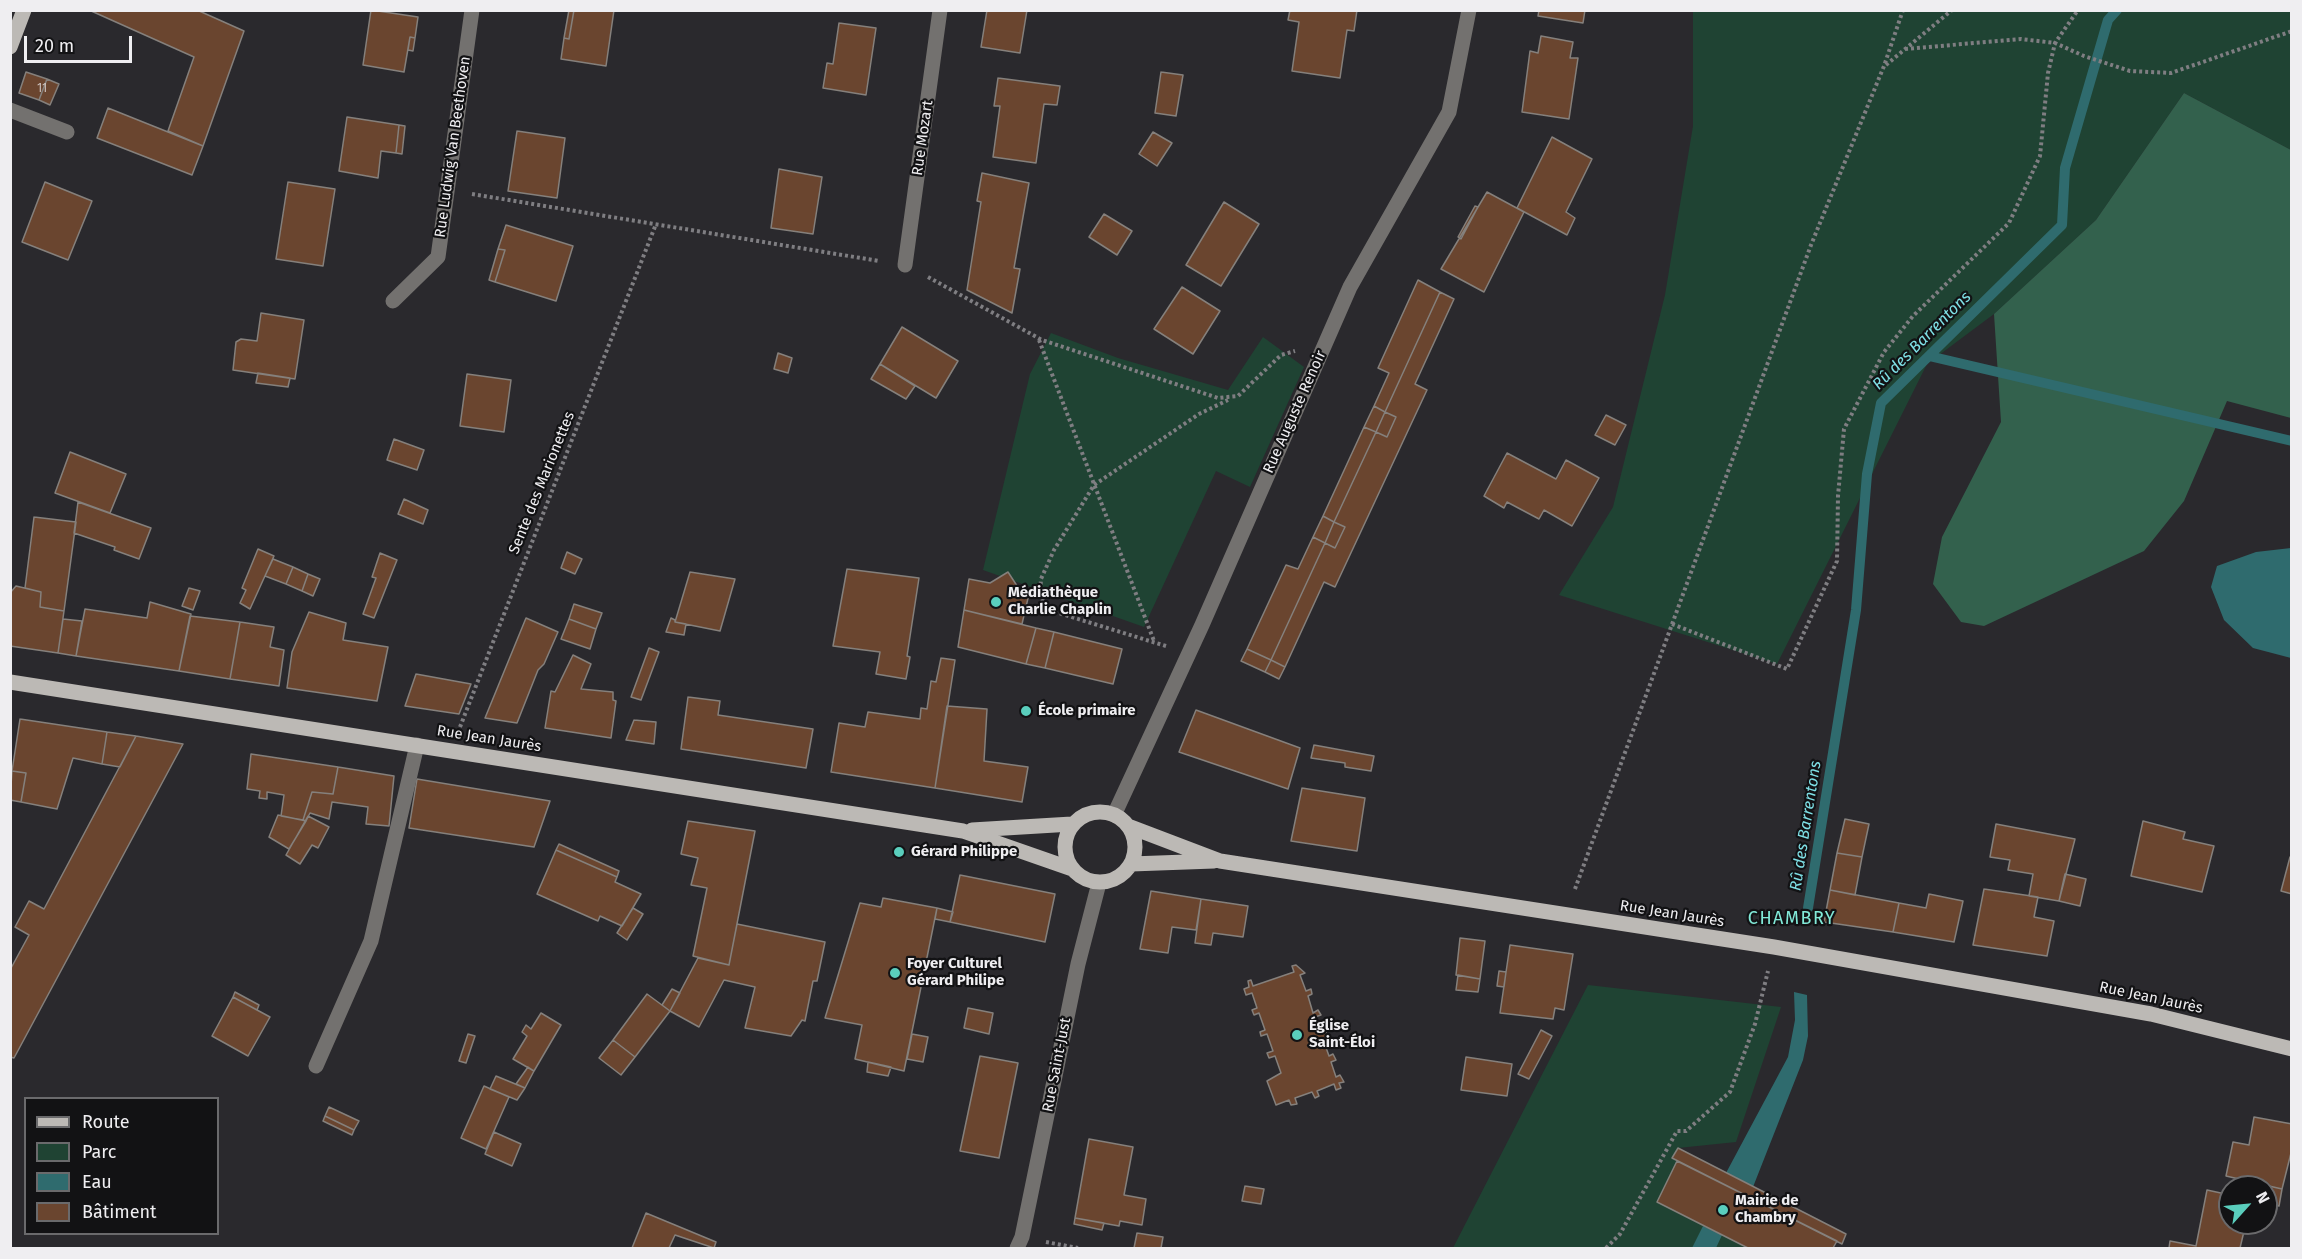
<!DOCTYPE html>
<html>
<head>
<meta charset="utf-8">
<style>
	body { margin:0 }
	#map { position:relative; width:2302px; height:1259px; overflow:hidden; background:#2a292d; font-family:"Fira Sans",sans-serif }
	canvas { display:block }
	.frame { position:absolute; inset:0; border:12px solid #efeef1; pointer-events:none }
	.legend { position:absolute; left:24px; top:1097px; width:195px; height:138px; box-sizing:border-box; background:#121214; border:2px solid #6a6a6c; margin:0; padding:8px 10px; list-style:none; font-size:18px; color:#efeef1 }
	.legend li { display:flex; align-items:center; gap:12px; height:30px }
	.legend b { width:30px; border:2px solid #6a6a6c }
	.north { position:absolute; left:2218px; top:1175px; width:60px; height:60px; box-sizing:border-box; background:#121214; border:2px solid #6a6a6c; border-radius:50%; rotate:63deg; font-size:16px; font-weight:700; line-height:24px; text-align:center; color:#efeef1 }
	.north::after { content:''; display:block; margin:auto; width:21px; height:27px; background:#5acebd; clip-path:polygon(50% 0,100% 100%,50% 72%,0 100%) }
	.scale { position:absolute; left:24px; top:36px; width:108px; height:27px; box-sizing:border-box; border:3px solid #efeef1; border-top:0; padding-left:8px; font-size:18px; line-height:21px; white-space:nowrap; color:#efeef1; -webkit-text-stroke:4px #121214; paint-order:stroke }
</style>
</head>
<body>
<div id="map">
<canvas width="2302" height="1259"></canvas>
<div class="frame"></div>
<ul class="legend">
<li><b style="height:8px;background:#bcb9b5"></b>Route</li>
<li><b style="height:16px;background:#1f4333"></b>Parc</li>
<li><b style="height:16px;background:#2f6b6e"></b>Eau</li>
<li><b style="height:16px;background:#6a452f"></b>Bâtiment</li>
</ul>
<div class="north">N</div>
<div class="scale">20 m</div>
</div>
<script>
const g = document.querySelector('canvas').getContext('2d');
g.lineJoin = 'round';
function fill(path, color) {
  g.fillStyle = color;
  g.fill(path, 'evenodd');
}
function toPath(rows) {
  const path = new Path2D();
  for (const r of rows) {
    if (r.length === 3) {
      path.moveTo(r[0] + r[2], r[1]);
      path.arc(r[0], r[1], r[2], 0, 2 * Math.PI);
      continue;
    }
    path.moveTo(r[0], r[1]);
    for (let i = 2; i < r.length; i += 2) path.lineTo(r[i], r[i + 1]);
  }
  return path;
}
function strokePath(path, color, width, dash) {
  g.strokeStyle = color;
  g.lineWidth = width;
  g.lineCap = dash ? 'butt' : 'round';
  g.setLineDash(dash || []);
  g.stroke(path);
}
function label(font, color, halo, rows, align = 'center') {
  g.font = font + ' "Fira Sans",sans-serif';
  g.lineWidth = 4.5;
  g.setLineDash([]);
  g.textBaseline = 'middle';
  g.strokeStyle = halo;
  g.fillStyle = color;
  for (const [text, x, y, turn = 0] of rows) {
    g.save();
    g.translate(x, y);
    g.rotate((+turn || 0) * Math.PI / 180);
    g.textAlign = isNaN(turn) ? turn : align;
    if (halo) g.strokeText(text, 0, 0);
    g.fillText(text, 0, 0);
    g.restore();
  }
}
const green = toPath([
	[1693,11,2291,11,2291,150,2184,93,2096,220,1994,314,1927,364,1777,664,1559,595,1613,507,1665,295,1693,126],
	[1051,333,1118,358,1228,390,1263,337,1304,367,1250,487,1216,471,1144,627,983,570,1030,374],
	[1588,985,1781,1007,1736,1142,1678,1148,1672,1158,1677,1161,1657,1202,1748,1248,1453,1248]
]);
const forest = toPath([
	[2184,93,2291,150,2291,418,2227,401,2184,501,2144,551,1984,626,1961,622,1933,584,1942,537,2001,422,1994,314,2096,220]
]);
const water = toPath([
	[2291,548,2292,548,2291,658,2253,648,2224,620,2211,587,2217,566,2256,552],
	[1794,992,1807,995,1808,1036,1803,1060,1753,1187,1726,1173,1788,1057,1795,1020],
	[1703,1226,1722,1235,1716,1248,1692,1248]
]);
const stream = toPath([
	[1929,356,2292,441],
	[1808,908,1856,610,1867,474,1881,403,2062,225,2065,168,2108,20,2117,10]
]);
const building = toPath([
	[89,10,197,10,244,31,203,146,168,131,194,57,89,10],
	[371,10,418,17,415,38,410,37,404,72,363,65,371,10],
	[569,10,574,10,569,39,564,38,569,10],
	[574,10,614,10,606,66,561,59,564,38,569,39,574,10],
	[987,10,1027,10,1020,53,981,47,987,10],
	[1290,10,1357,10,1354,31,1347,30,1340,78,1292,71,1299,22,1288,20,1290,10],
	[1539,10,1585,10,1583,23,1538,16,1539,10],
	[839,23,876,28,866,95,823,88,827,63,833,64,839,23],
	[1541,36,1573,42,1570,58,1578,58,1569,119,1522,112,1530,51,1538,53,1541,36],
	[410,37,415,38,413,51,408,50,410,37],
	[26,72,47,79,39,100,19,93,26,72],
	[1161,72,1183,75,1176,116,1155,113,1161,72],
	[998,78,1060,86,1057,105,1044,104,1036,163,993,157,1000,106,994,106,998,78],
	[47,79,59,84,50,105,39,100,47,79],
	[108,108,203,146,192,175,97,138,108,108],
	[347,117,399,125,396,153,381,151,378,178,339,171,347,117],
	[399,125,405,126,402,154,396,153,399,125],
	[517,131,565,138,557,198,508,191,517,131],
	[1153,132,1172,143,1157,166,1139,154,1153,132],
	[1552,137,1592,159,1566,212,1575,218,1567,235,1517,208,1552,137],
	[779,169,822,177,813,234,771,228,779,169],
	[982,173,1029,183,1014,268,1020,269,1012,313,967,290,981,202,977,201,982,173],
	[45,182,92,201,68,260,22,242,45,182],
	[288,182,335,189,323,266,276,259,288,182],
	[1487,192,1524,212,1484,292,1441,269,1487,192],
	[1224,202,1259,224,1221,286,1186,265,1224,202],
	[1475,206,1478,207,1461,239,1458,237,1475,206],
	[1104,214,1132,231,1117,255,1089,237,1104,214],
	[506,225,573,246,556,301,495,282,505,250,498,249,506,225],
	[498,249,505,250,495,282,489,280,498,249],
	[1418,280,1440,292,1385,412,1374,406,1389,373,1378,368,1418,280],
	[1182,287,1220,311,1193,354,1154,329,1182,287],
	[1440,292,1454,299,1415,384,1427,390,1335,587,1324,582,1285,667,1271,660,1325,543,1335,548,1345,527,1334,522,1376,432,1387,437,1396,417,1385,412,1440,292],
	[261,313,304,320,295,379,233,370,236,342,241,339,257,341,261,313],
	[902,327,958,361,936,398,880,364,902,327],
	[778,353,792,358,788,373,774,369,778,353],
	[880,364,915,386,906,399,871,379,880,364],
	[258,373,290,378,288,387,256,383,258,373],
	[467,374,511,380,504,432,460,426,467,374],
	[1374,406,1385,412,1376,432,1364,427,1374,406],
	[1385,412,1396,417,1387,437,1376,432,1385,412],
	[1606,415,1626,425,1615,445,1595,435,1606,415],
	[1364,427,1376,432,1334,522,1323,516,1364,427],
	[394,439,424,450,417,470,387,460,394,439],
	[70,452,126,474,110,513,55,493,70,452],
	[1507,453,1556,479,1566,460,1599,478,1572,526,1544,510,1539,519,1507,502,1504,508,1484,496,1507,453],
	[404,499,428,510,423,524,398,514,404,499],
	[78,502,151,528,139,559,114,550,115,547,74,533,78,502],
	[1323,516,1334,522,1325,543,1313,537,1323,516],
	[34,517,76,522,64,611,40,607,41,592,25,588,34,517],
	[1334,522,1345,527,1335,548,1325,543,1334,522],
	[1313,537,1325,543,1271,660,1247,649,1286,565,1298,569,1313,537],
	[258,549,274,556,250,609,240,603,246,590,242,588,258,549],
	[567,552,582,559,575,574,561,568,567,552],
	[380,553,397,560,374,618,363,614,376,578,372,577,380,553],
	[273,559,293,567,286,584,265,576,273,559],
	[293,567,308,574,302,591,286,584,293,567],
	[847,569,919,578,907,656,910,657,906,679,876,674,880,652,833,646,847,569],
	[690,572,735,579,720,631,675,622,690,572],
	[1008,572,1021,592,1029,594,1022,624,964,610,969,579,990,583,1008,572],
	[308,574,320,579,313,596,302,591,308,574],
	[16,586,41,592,40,607,64,611,58,653,10,646,10,593,16,586],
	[189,588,200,591,193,610,182,606,189,588],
	[150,602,191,614,179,671,76,656,85,609,147,618,150,602],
	[574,604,602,613,596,629,569,619,574,604],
	[964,610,1036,628,1026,664,958,647,964,610],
	[309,612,346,623,343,640,388,647,377,701,287,688,292,652,309,612],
	[190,616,240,622,230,679,179,671,190,616],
	[526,618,558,632,544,664,538,670,517,723,485,718,526,618],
	[671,618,675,620,675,622,686,624,684,635,666,632,671,618],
	[63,619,82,621,76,656,58,653,63,619],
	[569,619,596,629,590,649,561,639,569,619],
	[240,622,274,627,270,647,284,650,279,686,230,679,240,622],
	[1036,628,1054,632,1045,668,1026,664,1036,628],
	[1054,632,1122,649,1113,684,1045,668,1054,632],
	[649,648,659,652,641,700,631,697,649,648],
	[1247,649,1271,660,1265,672,1241,661,1247,649],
	[573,655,591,664,581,689,613,692,613,700,616,701,611,738,545,728,551,691,555,692,573,655],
	[941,658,955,660,935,788,831,772,839,723,865,727,868,712,920,719,921,708,927,709,931,681,936,682,941,658],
	[1271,660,1285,667,1279,679,1265,672,1271,660],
	[416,674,471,684,459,714,405,706,416,674],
	[688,697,720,701,718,715,813,729,806,768,681,749,688,697],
	[947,706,987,709,984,761,1028,767,1022,802,935,788,947,706],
	[1196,710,1300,748,1288,789,1179,752,1196,710],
	[20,719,107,732,102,764,73,758,57,809,21,802,26,773,12,771,20,719],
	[634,720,656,722,654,744,626,740,634,720],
	[107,732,136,736,120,767,102,764,107,732],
	[136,736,183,744,14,1058,10,1057,10,970,29,935,15,927,29,901,44,909,136,736],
	[1314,745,1374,756,1371,771,1345,767,1345,763,1311,758,1314,745],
	[251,754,338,767,333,794,312,792,303,820,281,816,284,795,267,792,267,799,259,798,260,791,247,789,251,754],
	[338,767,394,776,389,826,366,824,368,807,332,802,329,819,310,813,306,821,303,820,312,792,333,794,338,767],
	[12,771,26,773,21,802,10,800,12,771],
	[417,779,550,801,534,847,409,828,417,779],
	[1302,788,1365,798,1357,851,1291,841,1302,788],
	[278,815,306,821,289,849,269,837,278,815],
	[308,816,329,827,318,848,312,845,300,864,286,855,308,816],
	[1845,819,1869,824,1862,857,1837,853,1845,819],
	[688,821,755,831,729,965,693,956,707,888,691,885,698,858,681,854,688,821],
	[2143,821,2185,832,2183,839,2214,846,2202,892,2131,876,2143,821],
	[1996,824,2075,839,2059,901,2029,896,2033,874,2008,870,2010,860,1990,857,1996,824],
	[559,844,619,871,617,877,556,850,559,844],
	[556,850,617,877,615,882,641,894,622,926,600,916,598,921,537,894,556,850],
	[1837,853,1862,857,1855,895,1830,890,1837,853],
	[2290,857,2292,857,2292,894,2281,891,2290,857],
	[2065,874,2086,879,2080,906,2059,901,2065,874],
	[960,875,1055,894,1045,942,950,922,960,875],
	[1984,889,2038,897,2034,917,2054,921,2047,956,1973,945,1984,889],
	[1830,890,1899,903,1893,932,1824,922,1830,890],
	[1151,891,1201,899,1196,930,1172,927,1168,953,1140,949,1151,891],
	[1929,894,1963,901,1954,942,1893,932,1899,903,1926,908,1929,894],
	[883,898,937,908,904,1071,855,1059,862,1025,825,1018,860,903,881,907,883,898],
	[1201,899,1248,906,1243,937,1213,933,1211,945,1195,943,1201,899],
	[633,908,643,914,627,940,617,933,633,908],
	[937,908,953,912,950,922,935,919,937,908],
	[737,924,825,942,817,981,813,981,805,1021,802,1020,791,1036,745,1028,755,987,724,980,699,1027,670,1011,698,958,729,965,737,924],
	[1460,938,1485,941,1480,979,1456,975,1460,938],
	[1510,945,1573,954,1564,1010,1555,1008,1553,1019,1500,1013,1510,945],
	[1296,965,1305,973,1300,975,1306,991,1311,989,1312,994,1308,996,1313,1013,1318,1010,1321,1015,1315,1017,1322,1034,1326,1032,1328,1038,1323,1039,1329,1056,1333,1054,1336,1060,1331,1062,1336,1077,1340,1075,1344,1082,1339,1083,1341,1088,1336,1090,1334,1084,1317,1091,1319,1096,1315,1098,1312,1092,1295,1098,1297,1104,1291,1105,1289,1100,1276,1105,1267,1081,1281,1073,1275,1056,1269,1058,1267,1053,1273,1051,1267,1034,1261,1036,1260,1032,1265,1030,1259,1013,1254,1015,1252,1010,1257,1008,1252,993,1246,995,1244,989,1249,987,1248,981,1251,980,1253,986,1294,972,1292,966,1296,965],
	[1499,971,1506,972,1504,987,1497,986,1499,971],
	[1458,975,1480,979,1478,992,1456,990,1458,975],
	[672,989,680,993,670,1011,662,1005,672,989],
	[235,992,259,1005,257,1010,233,997,235,992],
	[647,994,670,1011,635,1057,613,1040,647,994],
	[233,997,270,1017,248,1056,212,1036,233,997],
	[968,1008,993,1013,989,1034,964,1028,968,1008],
	[541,1013,561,1025,534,1071,513,1059,527,1036,522,1032,526,1025,531,1029,541,1013],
	[1541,1030,1552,1036,1529,1079,1518,1074,1541,1030],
	[468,1034,475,1036,466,1063,459,1061,468,1034],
	[912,1034,928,1037,923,1062,907,1059,912,1034],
	[613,1040,635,1057,621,1075,599,1058,613,1040],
	[980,1056,1018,1063,999,1158,960,1151,980,1056],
	[1466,1057,1512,1064,1507,1096,1461,1090,1466,1057],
	[868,1062,891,1067,888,1076,867,1072,868,1062],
	[528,1067,534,1071,525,1088,516,1084,528,1067],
	[496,1076,525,1088,517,1100,490,1089,496,1076],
	[484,1086,509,1097,486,1149,461,1138,484,1086],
	[329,1107,359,1121,354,1130,325,1116,329,1107],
	[325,1116,354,1130,352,1135,323,1121,325,1116],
	[2254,1117,2292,1124,2292,1149,2282,1189,2226,1176,2233,1142,2249,1145,2254,1117],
	[494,1132,521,1144,512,1166,485,1154,494,1132],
	[1089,1139,1133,1147,1124,1195,1146,1199,1142,1225,1120,1221,1119,1226,1075,1218,1089,1139],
	[1678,1148,1846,1234,1842,1244,1672,1158,1678,1148],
	[1677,1161,1837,1241,1833,1248,1748,1248,1657,1202,1677,1161],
	[2256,1183,2282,1189,2279,1206,2266,1203,2266,1187,2255,1187,2256,1183],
	[1245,1186,1264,1189,1261,1204,1242,1201,1245,1186],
	[2207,1190,2230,1195,2230,1223,2246,1223,2240,1248,2169,1248,2170,1241,2196,1246,2207,1190],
	[646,1213,716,1242,714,1248,675,1235,669,1248,632,1248,646,1213],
	[1075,1218,1104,1223,1102,1230,1074,1224,1075,1218],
	[1137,1233,1163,1237,1161,1248,1134,1248,1137,1233]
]);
const path = toPath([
	[1905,49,2021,39,2055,43,2084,56,2130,71,2171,73,2292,31],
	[1886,65,1952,10],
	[472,194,879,261],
	[928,277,1042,340,1218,398,1238,396,1281,355,1295,351],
	[1039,340,1154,641],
	[1672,624,1787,669,1837,561,1838,496,1844,429,1884,352,1913,316,2009,223,2040,156,2048,73,2055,43,2078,10],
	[1166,646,1052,611,1044,604,1040,593,1041,579,1054,550,1094,485,1199,414,1228,400],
	[460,727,656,224],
	[1575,889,1811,245,1884,66,1903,10],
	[1046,1242,1078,1248],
	[1606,1248,1620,1234,1677,1131,1686,1131,1730,1092,1755,1024,1768,971]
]);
const minor = toPath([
	[10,110,67,132],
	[905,265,940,10],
	[393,301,438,257,472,10],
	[1114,815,1202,625,1350,287,1449,112,1469,10],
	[316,1066,371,941,417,745],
	[1017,1248,1022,1237,1078,964,1099,883]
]);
const major = toPath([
	[10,47,24,10],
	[10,682,963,831,1072,869],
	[1100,847,35],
	[1128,826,1220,861,1774,947,2151,1014,2292,1049],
	[972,830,1072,824],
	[1131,864,1214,861]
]);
const markers = [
	[996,602,6,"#5acebd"],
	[1026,711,6,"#5acebd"],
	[899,852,6,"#5acebd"],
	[895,973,6,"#5acebd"],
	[1297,1035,6,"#5acebd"],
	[1723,1210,6,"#5acebd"]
];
const numberNames = [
	["11",42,89]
];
const streetNames = [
	["Rue Mozart",923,138,-82],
	["Rue Ludwig Van Beethoven",453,147,-82],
	["Rue Auguste Renoir",1295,412,-66],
	["Sente des Marionettes",542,483,-68],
	["Rue Jean Jaurès",489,739,9],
	["Rue Jean Jaurès",1672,914,9],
	["Rue Jean Jaurès",2151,998,12],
	["Rue Saint-Just",1057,1065,-79]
];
const poiNames = [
	["Médiathèque",1008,593],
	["Charlie Chaplin",1008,610],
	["École primaire",1038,711],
	["Gérard Philippe",911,852],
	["Foyer Culturel",907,964],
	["Gérard Philipe",907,981],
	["Église",1309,1026],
	["Saint-Éloi",1309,1043],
	["Mairie de",1735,1201],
	["Chambry",1735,1218]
];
const waterNames = [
	["Rû des Barrentons",1922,341,-45],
	["Rû des Barrentons",1806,826,-81]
];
const quarterNames = [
	["CHAMBRY",1792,919]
];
fill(green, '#1f4333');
fill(forest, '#33614d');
fill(water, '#2f6b6e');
strokePath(stream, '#2f6b6e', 10);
fill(building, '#6a452f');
strokePath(building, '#85807c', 1.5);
strokePath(path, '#7f7e82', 4, [3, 3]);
strokePath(minor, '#73716f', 15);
strokePath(major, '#bcb9b5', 15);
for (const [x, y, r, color] of markers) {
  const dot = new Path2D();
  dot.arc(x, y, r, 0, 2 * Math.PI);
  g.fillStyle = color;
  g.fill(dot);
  strokePath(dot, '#121214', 2);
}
label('12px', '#cec4c0', null, numberNames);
label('15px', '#efeef1', '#121214', streetNames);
label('bold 15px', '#efeef1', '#121214', poiNames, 'left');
label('italic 16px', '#7fe0e6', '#121214', waterNames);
g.letterSpacing = '1.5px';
label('18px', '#82ead9', '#121214', quarterNames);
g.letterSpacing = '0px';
</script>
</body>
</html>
